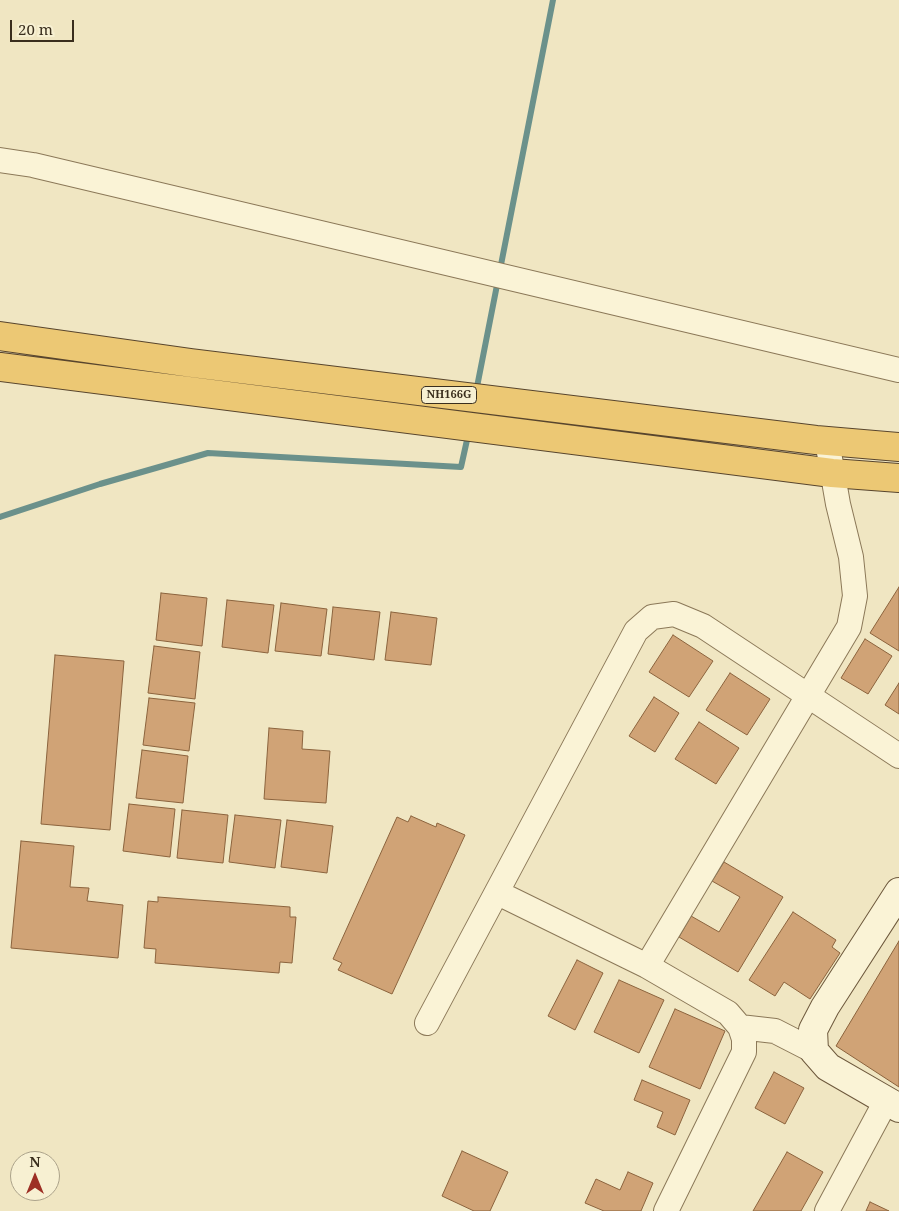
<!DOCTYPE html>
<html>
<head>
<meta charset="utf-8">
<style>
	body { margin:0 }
	#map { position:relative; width:899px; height:1211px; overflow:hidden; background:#f0e6c2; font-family:"Noto Serif",serif }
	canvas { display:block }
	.north { position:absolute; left:10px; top:1151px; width:50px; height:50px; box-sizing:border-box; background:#f7f0d2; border:1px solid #aba28a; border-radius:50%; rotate:0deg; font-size:14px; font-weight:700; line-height:20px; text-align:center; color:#3a2e1d }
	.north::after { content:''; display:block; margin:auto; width:18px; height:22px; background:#9d2f25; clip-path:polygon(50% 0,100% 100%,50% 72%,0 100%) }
	.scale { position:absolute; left:10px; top:20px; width:64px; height:22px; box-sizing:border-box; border:2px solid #3a2e1d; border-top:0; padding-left:6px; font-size:15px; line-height:18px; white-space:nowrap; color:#3a2e1d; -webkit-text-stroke:4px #f7f0d2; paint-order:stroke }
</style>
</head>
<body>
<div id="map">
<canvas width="899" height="1211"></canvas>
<div class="north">N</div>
<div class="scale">20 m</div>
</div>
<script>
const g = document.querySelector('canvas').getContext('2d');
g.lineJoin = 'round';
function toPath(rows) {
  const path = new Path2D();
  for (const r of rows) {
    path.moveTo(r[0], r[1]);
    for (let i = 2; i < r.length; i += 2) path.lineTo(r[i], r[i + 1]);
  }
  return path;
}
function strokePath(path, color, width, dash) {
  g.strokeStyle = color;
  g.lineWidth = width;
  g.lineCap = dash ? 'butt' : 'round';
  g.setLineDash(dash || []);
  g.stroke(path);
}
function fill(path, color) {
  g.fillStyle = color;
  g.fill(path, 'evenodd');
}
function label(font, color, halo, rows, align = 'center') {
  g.font = font + ' "Noto Serif",serif';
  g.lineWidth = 4.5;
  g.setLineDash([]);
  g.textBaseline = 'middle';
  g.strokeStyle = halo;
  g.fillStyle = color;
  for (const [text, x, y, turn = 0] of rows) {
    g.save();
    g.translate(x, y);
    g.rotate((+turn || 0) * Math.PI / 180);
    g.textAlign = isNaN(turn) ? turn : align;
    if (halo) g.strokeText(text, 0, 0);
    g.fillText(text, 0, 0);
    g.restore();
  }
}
const stream = toPath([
	[476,392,553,0],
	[0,517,100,484,208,453,461,467,467,440]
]);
const building = toPath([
	[899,587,899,651,870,633,899,587],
	[161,593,207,598,202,646,156,640,161,593],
	[227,600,274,605,268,653,222,647,227,600],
	[281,603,327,609,321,656,275,651,281,603],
	[333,607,380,612,374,660,328,654,333,607],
	[391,612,437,618,431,665,385,660,391,612],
	[673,635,713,661,689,697,649,672,673,635],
	[865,639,892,656,868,694,841,678,865,639],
	[154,646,200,652,195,699,148,693,154,646],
	[55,655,124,661,110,830,41,824,55,655],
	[730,673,770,699,747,735,706,710,730,673],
	[899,683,899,714,885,705,899,683],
	[654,697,679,713,655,752,629,736,654,697],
	[149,698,195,703,189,751,143,745,149,698],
	[699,722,739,748,716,784,675,759,699,722],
	[269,728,303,731,302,749,330,751,326,803,264,799,269,728],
	[142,750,188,756,183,803,136,798,142,750],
	[129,804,175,809,170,857,123,851,129,804],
	[182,810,228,815,223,863,177,858,182,810],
	[235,815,281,820,275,868,229,862,235,815],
	[411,816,436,827,437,823,465,835,392,994,338,970,342,963,333,959,397,817,408,822,411,816],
	[287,820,333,826,327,873,281,867,287,820],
	[21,841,74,846,70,887,89,888,87,901,123,905,118,958,11,948,21,841],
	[724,862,783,897,738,972,679,937,691,916,719,932,740,897,712,881,724,862],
	[158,897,290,907,290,917,296,917,292,963,280,962,279,973,155,963,156,949,144,948,148,901,158,902,158,897],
	[793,912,836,940,832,947,840,953,810,999,784,982,775,996,749,980,793,912],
	[899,941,899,1087,836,1046,899,941],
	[577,960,603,973,575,1030,548,1016,577,960],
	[619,980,664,1000,639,1053,594,1032,619,980],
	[675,1009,725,1031,700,1089,649,1067,675,1009],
	[774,1072,804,1088,785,1124,755,1108,774,1072],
	[642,1080,690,1100,675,1135,657,1127,663,1112,634,1100,642,1080],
	[462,1151,508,1172,490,1211,474,1211,442,1196,462,1151],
	[787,1152,823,1172,801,1211,753,1211,787,1152],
	[628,1172,653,1183,641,1211,604,1211,585,1203,596,1179,620,1190,628,1172],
	[870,1202,889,1211,866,1211,870,1202]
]);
const minor = toPath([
	[0,160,33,165,899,370],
	[498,893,647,966],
	[427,1023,636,631,652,617,674,614,703,626,899,756],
	[740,1027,775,1031,814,1051],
	[666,1211,744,1052,744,1039,740,1027,728,1013,647,966,849,627,855,596,851,557,838,504,827,441],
	[827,1211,886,1101]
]);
const secondary = toPath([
	[899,892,825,1007,813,1030,814,1051,828,1067,899,1108]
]);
const trunk = toPath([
	[0,336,191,363,816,440,899,447],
	[0,367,832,473,899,478]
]);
const shields = [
	[449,395,55]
];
const shieldNames = [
	["NH166G",449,395]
];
strokePath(stream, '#6b918b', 6);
fill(building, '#d0a376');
strokePath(building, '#8b633d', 1);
strokePath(minor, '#8b7858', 26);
strokePath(secondary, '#6d583c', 30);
strokePath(trunk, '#58452d', 30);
strokePath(minor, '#faf3d6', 24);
strokePath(secondary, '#faf3d6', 28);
strokePath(trunk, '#ecc874', 28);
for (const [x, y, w] of shields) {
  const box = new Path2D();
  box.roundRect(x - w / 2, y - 8.5, w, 17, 4);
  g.fillStyle = '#f7f0d2';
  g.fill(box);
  strokePath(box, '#3a2e1d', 1);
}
label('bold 11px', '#3a2e1d', null, shieldNames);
</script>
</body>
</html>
